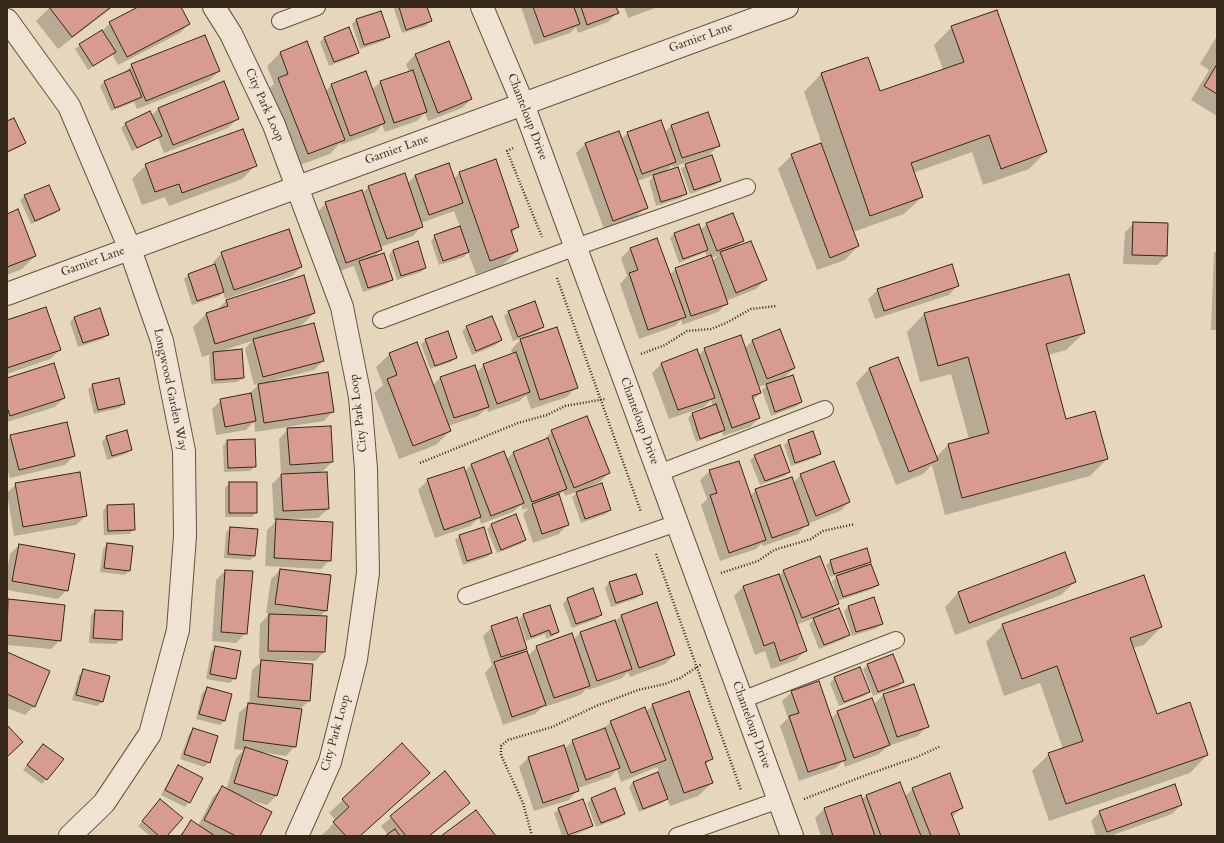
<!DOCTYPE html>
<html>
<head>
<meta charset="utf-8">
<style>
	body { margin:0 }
	#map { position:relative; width:1224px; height:843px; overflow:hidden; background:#e6d6bb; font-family:Cardo,serif }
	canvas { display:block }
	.frame { position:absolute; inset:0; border:8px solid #352818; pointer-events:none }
</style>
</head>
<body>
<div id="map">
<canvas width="1224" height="843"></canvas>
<div class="frame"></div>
</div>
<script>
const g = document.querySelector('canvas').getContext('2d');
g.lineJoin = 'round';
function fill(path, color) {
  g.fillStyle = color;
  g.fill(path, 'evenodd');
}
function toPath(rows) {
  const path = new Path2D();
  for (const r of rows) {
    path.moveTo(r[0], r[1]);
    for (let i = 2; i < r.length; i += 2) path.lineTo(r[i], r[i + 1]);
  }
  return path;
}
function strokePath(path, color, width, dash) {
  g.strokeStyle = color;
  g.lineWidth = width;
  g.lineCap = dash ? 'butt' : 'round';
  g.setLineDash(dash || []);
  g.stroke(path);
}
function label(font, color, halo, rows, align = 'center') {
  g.font = font + ' Cardo,serif';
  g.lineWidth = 3.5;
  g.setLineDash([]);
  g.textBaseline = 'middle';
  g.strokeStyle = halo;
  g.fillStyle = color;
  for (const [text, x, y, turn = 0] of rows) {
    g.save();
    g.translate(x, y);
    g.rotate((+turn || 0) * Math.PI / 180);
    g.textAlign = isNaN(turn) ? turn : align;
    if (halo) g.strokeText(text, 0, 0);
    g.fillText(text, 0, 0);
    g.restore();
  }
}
const shadow = toPath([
	[50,7,113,7,58,49,36,21],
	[140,7,180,7,189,24,180,33,118,65,112,54,88,70,75,49,102,31,110,23],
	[396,7,426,7,430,21,426,26,402,33,394,9],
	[521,7,615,7,617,13,608,22,578,33,576,27,570,33,534,45],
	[624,7,658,7,628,18],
	[380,12,388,37,384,41,360,49,352,24,356,20],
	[952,27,1046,152,1029,169,983,185,972,152,913,173,922,197,904,214,853,232,858,246,845,260,817,270,778,169,792,155,826,156,804,92,821,74,867,58,879,92,943,70,934,45],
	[1217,36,1217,116,1191,100,1209,70,1200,64],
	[324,38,358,52,353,57,329,66,320,42],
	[449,42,471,99,462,108,428,121,425,113,417,121,385,132,382,125,375,132,341,145,340,143,330,154,294,167,265,92,274,84,267,66,280,53,325,92,331,85,372,90,380,82,409,72,406,64,415,55],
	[132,65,219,71,210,80,137,109,134,102,111,111,100,86,104,82,123,74],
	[159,108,237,119,228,128,164,153,158,138,132,151,121,128,125,124,149,113,151,116],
	[7,122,25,143,20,147,7,153],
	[671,126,719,145,709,155,673,167,672,165,664,173,686,193,681,198,656,206,649,181,655,175,637,181,646,207,637,216,604,229,576,153,585,144,618,132,621,139,628,133,665,132],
	[495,161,518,227,511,234,517,251,503,265,476,274,468,252,464,257,439,265,431,241,435,236,460,227,454,211,421,223,422,226,413,236,380,247,381,250,374,257,392,279,387,284,363,292,354,266,337,272,317,213,326,203,362,193,369,187,407,184,415,176,454,179,459,173],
	[146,165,255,166,242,179,169,206,165,197,142,205,132,179],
	[686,165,719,181,715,185,690,194,681,169],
	[25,196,59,210,54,214,31,224,20,200],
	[7,215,35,256,22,269,7,275],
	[1134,223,1167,224,1166,256,1157,265,1123,264,1125,232],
	[707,224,742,241,735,248,765,280,756,289,726,301,727,303,718,312,682,325,681,320,675,326,639,339,620,284,627,276,621,258,630,249,657,239,669,275,676,269,707,258,705,252,679,263,670,238,674,234,698,225,700,230],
	[719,255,712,261,711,258],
	[393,250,425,268,421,272,397,280,389,255],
	[1217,250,1217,330,1211,330,1214,253],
	[222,253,301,267,292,276,225,299,223,292,219,296,192,305,184,279,188,275,214,266,213,262],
	[958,285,949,295,875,319,868,299,878,290],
	[227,300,314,313,298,329,323,361,314,370,274,380,333,411,324,421,255,432,254,422,246,430,216,435,212,409,221,400,249,394,259,384,254,385,245,349,252,341,221,351,243,377,238,382,211,384,209,357,211,354,202,357,193,327,206,314,217,310],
	[509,312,543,326,539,331,513,341,504,316],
	[924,314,1084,333,1066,350,1048,355,1066,420,1107,459,1090,476,945,515,932,465,923,474,896,485,856,383,869,369,898,359,936,457,948,445,969,439,951,374,920,382,907,332],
	[74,318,108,335,103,339,78,347,70,322],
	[7,321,60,350,50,359,7,374],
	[467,327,501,340,496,345,472,355,462,331],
	[557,328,576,387,567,397,531,409,526,395,520,401,488,412,487,408,478,416,448,426,450,431,436,445,399,459,374,393,383,385,376,367,390,354,432,386,440,378,474,366,476,373,484,365,513,355,511,350,520,340],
	[779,330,794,368,782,380,801,402,797,406,771,416,762,390,768,384,758,387,760,393,753,400,759,418,750,427,723,436,722,432,696,442,688,418,692,414,713,407,711,400,704,407,669,419,652,373,662,363,699,355,705,349,745,348,752,341],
	[426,340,456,358,451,362,430,369,421,344],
	[7,379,64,398,55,407,7,422],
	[93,385,124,404,119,408,94,414,88,389],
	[288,429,332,462,321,473,328,509,318,518,286,519,330,560,321,569,265,566,267,530,277,520,274,520,272,484,283,473,281,473,279,439],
	[552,431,609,473,600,482,586,488,610,510,606,514,581,523,572,497,579,491,565,496,563,491,558,496,568,524,559,534,533,543,523,514,529,508,523,510,521,505,513,512,481,524,479,518,470,526,435,538,418,490,428,480,464,472,471,465,506,460,513,453,543,441],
	[126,432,131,450,126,454,107,460,102,442,106,437],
	[813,433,820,454,815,458,791,466,784,445,788,441],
	[11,436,74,456,65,465,10,478,7,468,7,440],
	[227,441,255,466,250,471,224,472,223,446],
	[755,456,789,471,785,476,760,485,750,460],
	[710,471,750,496,756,490,793,483,801,475,849,502,840,511,807,524,798,534,763,546,762,543,756,549,720,561,701,505,707,499,700,480],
	[229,483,256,512,252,517,225,517,225,488],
	[16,484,86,516,76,525,14,536,7,493],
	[107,506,134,529,130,534,104,535,103,511],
	[491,525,525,540,521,544,497,553,487,529],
	[231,528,254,556,250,560,224,558,226,532],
	[460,536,491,553,487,557,463,565,455,540],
	[107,544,129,570,125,575,100,572,103,549],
	[19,545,67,590,58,599,7,590,7,571,10,554],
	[1064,553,1075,582,1061,595,955,635,945,607,958,593],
	[831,561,870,561,864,568,878,585,873,589,837,601,838,603,828,614,848,635,844,639,819,649,809,624,815,618,796,625,805,651,796,660,771,669,765,651,755,655,734,596,743,587,779,576,784,571,837,597,832,581,839,575,830,577,826,565],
	[280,570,326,610,320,616,324,652,315,661,267,660,309,701,299,710,295,746,286,756,261,752,287,762,276,796,267,805,246,799,259,836,179,836,192,822,198,826,213,797,222,788,226,790,236,758,244,750,234,749,239,713,249,704,252,670,263,660,259,659,260,624,270,613,266,613,271,579],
	[225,571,246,633,236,643,212,641,216,580],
	[609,583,641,594,637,598,611,607,605,588],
	[592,590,601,614,597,619,572,628,563,604,567,599],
	[874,598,881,624,877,628,852,636,844,611,848,607],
	[8,600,60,640,51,649,7,645],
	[95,611,121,639,116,644,89,643,91,615],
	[523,615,558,632,553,636,546,639,545,634,526,641,519,619],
	[621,616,674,655,665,664,630,677,628,672,622,678,588,690,587,688,580,695,545,707,545,705,535,714,503,725,485,673,492,665,483,636,492,627,526,649,520,655,528,656,537,647,573,640,580,633,615,622],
	[1003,625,1161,627,1144,645,1133,648,1156,715,1207,755,1190,773,1049,821,1032,771,1049,754,1063,749,1040,683,1004,696,986,642],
	[216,647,235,678,230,683,206,679,211,652],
	[7,653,34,706,25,715,7,708],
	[868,665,903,682,898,687,873,696,863,669],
	[84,671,108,677,102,702,97,706,72,700,79,675],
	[835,678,869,692,864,696,839,706,830,683],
	[914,685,927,726,918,736,888,746,879,754,845,767,843,761,836,768,799,781,780,726,788,718,782,701,792,692,831,719,837,712,873,705,883,695],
	[207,689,224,721,220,725,196,719,202,693],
	[653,705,712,758,705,765,712,783,698,796,670,806,667,798,662,803,639,812,629,787,633,782,659,773,657,767,621,782,617,770,610,777,578,788,578,790,569,800,534,811,519,767,528,758,564,746,564,749,573,741,603,729,611,722,646,712],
	[193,729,209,762,204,767,180,759,189,734],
	[43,745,62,759,42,784,23,770],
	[402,745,415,786,360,836,321,836,336,821,329,813],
	[178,766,189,802,185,807,161,795,174,771],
	[445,773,469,802,430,836,387,836,388,835,381,826],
	[900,783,905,796,913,789,962,808,952,817,959,836,821,836,815,818,824,809,860,796,861,800,866,796],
	[592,799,624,813,620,818,596,827,587,803],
	[156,805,166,836,150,836,138,826],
	[1181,805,1172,814,1110,836,1096,836,1091,821,1100,812],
	[559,809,592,826,587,830,572,836,569,836,588,829,588,827,562,836,554,813]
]);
const building = toPath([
	[49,7,111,7,72,37,49,7],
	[138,7,181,7,190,24,127,57,109,22,138,7],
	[399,7,427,7,432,21,406,30,399,7],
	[533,7,574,7,580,24,544,37,533,7],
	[581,7,616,7,619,13,587,25,581,7],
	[997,10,1047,152,1001,169,989,135,911,163,923,197,870,216,821,73,868,57,880,91,964,62,951,26,997,10],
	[381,11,390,37,364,45,356,19,381,11],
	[349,27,359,53,334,62,324,37,349,27],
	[102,30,116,52,93,66,79,44,102,30],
	[205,35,220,71,146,101,131,64,205,35],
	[307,41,345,140,308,154,278,78,288,74,280,52,307,41],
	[449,41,472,99,438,113,415,54,449,41],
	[1217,64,1217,94,1204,86,1217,64],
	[130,70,142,97,115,108,104,81,130,70],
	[413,70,427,112,394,123,380,81,413,70],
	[366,71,385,123,350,136,331,84,366,71],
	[224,81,239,119,173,145,158,108,224,81],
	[150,111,162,136,137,148,125,123,150,111],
	[708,112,720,146,682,158,671,125,708,112],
	[14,118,26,143,7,152,7,121,14,118],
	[661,120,676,162,642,174,627,132,661,120],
	[243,129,257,166,182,193,179,184,155,192,145,164,243,129],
	[619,131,648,208,613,221,585,143,619,131],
	[821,143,859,246,830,258,791,154,821,143],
	[712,155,721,181,694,190,685,164,712,155],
	[496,159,519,227,511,230,518,251,490,261,459,172,496,159],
	[449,163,463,203,429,215,415,175,449,163],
	[678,167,687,194,661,202,653,175,678,167],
	[405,173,423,227,387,239,368,186,405,173],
	[49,185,60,210,35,221,24,195,49,185],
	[362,190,382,250,346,263,325,202,362,190],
	[18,209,36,256,7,267,7,214,18,209],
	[733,213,744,241,717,251,706,223,733,213],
	[1133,222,1168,223,1167,256,1132,255,1133,222],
	[699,224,708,250,683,259,674,233,699,224],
	[460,226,469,252,443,261,434,235,460,226],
	[289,229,302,267,234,290,221,252,289,229],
	[657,238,686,317,648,330,629,273,638,270,630,248,657,238],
	[418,241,426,268,401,276,393,250,418,241],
	[751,241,767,280,736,293,720,252,751,241],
	[384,253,393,280,368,288,359,261,384,253],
	[711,255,728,304,691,316,675,268,711,255],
	[215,264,224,292,197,301,188,274,215,264],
	[952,264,959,286,884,311,877,289,952,264],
	[1069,274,1085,333,1046,344,1066,419,1095,411,1108,459,962,498,948,444,989,433,968,357,938,366,924,313,1069,274],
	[304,275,315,313,215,344,206,313,228,306,226,300,304,275],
	[535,301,544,327,518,337,508,311,535,301],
	[46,307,61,350,7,368,7,320,46,307],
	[100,308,109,335,83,343,74,317,100,308],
	[492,316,502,340,476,351,466,326,492,316],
	[314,323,324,361,263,377,253,339,314,323],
	[557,327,578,388,540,400,520,339,557,327],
	[780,329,795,368,767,379,752,340,780,329],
	[448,331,457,358,435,366,425,339,448,331],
	[741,335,761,393,752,396,760,418,732,428,704,348,741,335],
	[417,342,451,431,413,446,387,379,397,375,389,353,417,342],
	[242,349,244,378,215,380,213,352,242,349],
	[697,349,715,398,678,410,661,363,697,349],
	[516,352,530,392,497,404,483,364,516,352],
	[898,357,938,460,909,472,869,368,898,357],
	[54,363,65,398,10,416,7,407,7,378,54,363],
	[475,365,489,407,454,418,440,377,475,365],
	[328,372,334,412,264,423,258,384,328,372],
	[793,375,802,402,775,412,766,384,793,375],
	[119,378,125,404,98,410,92,384,119,378],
	[251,393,256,421,225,427,220,399,251,393],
	[716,404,725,430,700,439,692,413,716,404],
	[587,416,610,473,574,488,551,430,587,416],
	[67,422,75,456,19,470,10,435,67,422],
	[331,426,333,462,290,465,287,428,331,426],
	[127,430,132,450,112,456,106,436,127,430],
	[813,431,821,454,795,463,788,440,813,431],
	[548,438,567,489,532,502,513,452,548,438],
	[255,439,256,467,228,468,227,440,255,439],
	[780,445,790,472,765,481,754,455,780,445],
	[504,451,524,503,491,516,471,464,504,451],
	[739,461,766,540,729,553,710,495,717,493,709,470,739,461],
	[834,461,850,502,816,516,800,474,834,461],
	[464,467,481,517,444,530,427,479,464,467],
	[80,472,87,516,23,527,15,483,80,472],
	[327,472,329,509,283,511,281,474,327,472],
	[792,477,809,525,772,538,755,489,792,477],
	[229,482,257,482,257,513,229,513,229,482],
	[602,483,611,510,585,519,576,492,602,483],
	[559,494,569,525,542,534,532,504,559,494],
	[134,504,135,530,108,531,107,505,134,504],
	[516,514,526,540,501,550,491,524,516,514],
	[276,519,333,522,331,561,274,558,276,519],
	[230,527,258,529,255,556,228,554,230,527],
	[484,527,492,553,467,561,459,535,484,527],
	[107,543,133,546,130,571,104,568,107,543],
	[19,544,75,554,68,591,12,581,19,544],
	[867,548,871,562,834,574,830,560,867,548],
	[1065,552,1076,582,969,623,958,592,1065,552],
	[820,556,839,604,802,618,783,570,820,556],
	[871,564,879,585,843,597,836,576,871,564],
	[280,569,331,575,327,611,275,604,280,569],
	[225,570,253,571,247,634,221,632,225,570],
	[636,574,643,594,616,603,609,582,636,574],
	[779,574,807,651,780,661,774,642,764,646,743,586,779,574],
	[1144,575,1162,627,1130,638,1157,714,1190,702,1208,755,1066,804,1048,753,1083,741,1057,666,1022,679,1002,624,1144,575],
	[593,588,602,615,576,624,567,598,593,588],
	[874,597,883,624,856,632,848,606,874,597],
	[8,599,65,605,61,641,7,635,8,599],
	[657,602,675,655,639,668,621,615,657,602],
	[550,605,559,632,551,635,549,630,531,637,523,614,550,605],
	[839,608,850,635,824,645,813,618,839,608],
	[95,610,123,611,122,640,93,638,95,610],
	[269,614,327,616,325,652,268,651,269,614],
	[517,617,527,649,501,657,491,626,517,617],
	[615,620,632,669,597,681,580,632,615,620],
	[572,633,590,686,554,698,536,646,572,633],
	[215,646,241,651,236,679,210,674,215,646],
	[527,651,546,705,512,717,494,662,527,651],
	[7,652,50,671,35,707,7,694,7,652],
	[893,654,904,682,878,692,867,664,893,654],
	[261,660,313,664,310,701,258,697,261,660],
	[860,667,870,692,844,702,834,677,860,667],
	[83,669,110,676,103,702,76,695,83,669],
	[819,681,846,760,808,772,789,716,799,713,791,691,819,681],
	[914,684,929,727,897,737,883,694,914,684],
	[207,687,232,694,225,721,199,714,207,687],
	[689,691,713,759,705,762,713,783,684,793,652,704,689,691],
	[872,698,890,745,854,758,837,711,872,698],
	[248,703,302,709,296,747,243,740,248,703],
	[645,707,666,760,631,773,610,721,645,707],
	[7,725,23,742,7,757,7,725],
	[193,728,218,736,210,763,184,754,193,728],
	[605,728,620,768,586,780,572,740,605,728],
	[402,743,430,773,360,836,346,836,333,822,349,807,342,799,402,743],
	[43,744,64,759,47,780,27,765,43,744],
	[564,745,579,791,543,803,528,757,564,745],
	[245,747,288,761,277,796,234,783,245,747],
	[178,765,203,778,190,803,165,790,178,765],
	[445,771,470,803,429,836,406,836,390,816,445,771],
	[658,772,668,799,643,809,633,782,658,772],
	[950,773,963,808,951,813,960,836,931,836,912,788,950,773],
	[900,782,921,836,881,836,866,795,900,782],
	[1175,784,1182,805,1107,832,1099,811,1175,784],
	[222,786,272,812,260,836,236,836,204,820,222,786],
	[615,788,625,814,601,823,591,798,615,788],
	[861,795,875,836,833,836,824,808,861,795],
	[160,799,183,818,167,836,159,836,142,821,160,799],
	[583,799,593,826,568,835,558,808,583,799],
	[476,810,496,836,441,836,476,810],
	[191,820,215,836,181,836,191,820],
	[395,829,400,836,385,836,395,829]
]);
const path = toPath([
	[513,148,507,151,542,237],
	[557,278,641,512],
	[641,354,665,345,687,331,711,329,726,323,751,309,776,306],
	[420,463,518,423,547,415,565,406,605,399],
	[656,554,741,790],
	[721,573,758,561,774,550,811,539,823,531,855,524],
	[804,799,869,774,917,757,941,746],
	[532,836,523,803,501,755,501,746,508,740,552,727,596,706,638,690,665,684,680,678,702,664]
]);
const service = toPath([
	[280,21,317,7],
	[381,320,576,247,747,187],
	[659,473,825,409],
	[466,596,677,523],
	[742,700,896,640],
	[677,836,779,800]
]);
const minor = toPath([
	[214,7,231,34,274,125,297,187,342,307,360,397,366,469,368,573,356,659,330,762,297,836],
	[482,7,523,104,792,836],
	[7,20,69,106,130,249,162,341,184,451,185,536,178,630,150,734,104,803,70,836],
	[7,294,787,7]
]);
const streetNames = [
	["Garnier Lane",701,38,-20],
	["City Park Loop",264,105,66],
	["Chanteloup Drive",527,117,69],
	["Garnier Lane",397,150,-20],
	["Garnier Lane",93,262,-20],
	["Longwood Garden Way",170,390,78],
	["City Park Loop",359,413,-97],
	["Chanteloup Drive",639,421,70],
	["Chanteloup Drive",751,725,70],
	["City Park Loop",336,733,-74]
];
fill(shadow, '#0003');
fill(building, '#d89b8f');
strokePath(building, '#352818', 1);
strokePath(service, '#615441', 18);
strokePath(minor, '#615441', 24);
strokePath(path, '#352818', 2.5, [1, 2]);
strokePath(service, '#efe4d3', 16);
strokePath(minor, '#efe4d3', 22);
label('12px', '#352818', '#efe4d3', streetNames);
</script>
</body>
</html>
